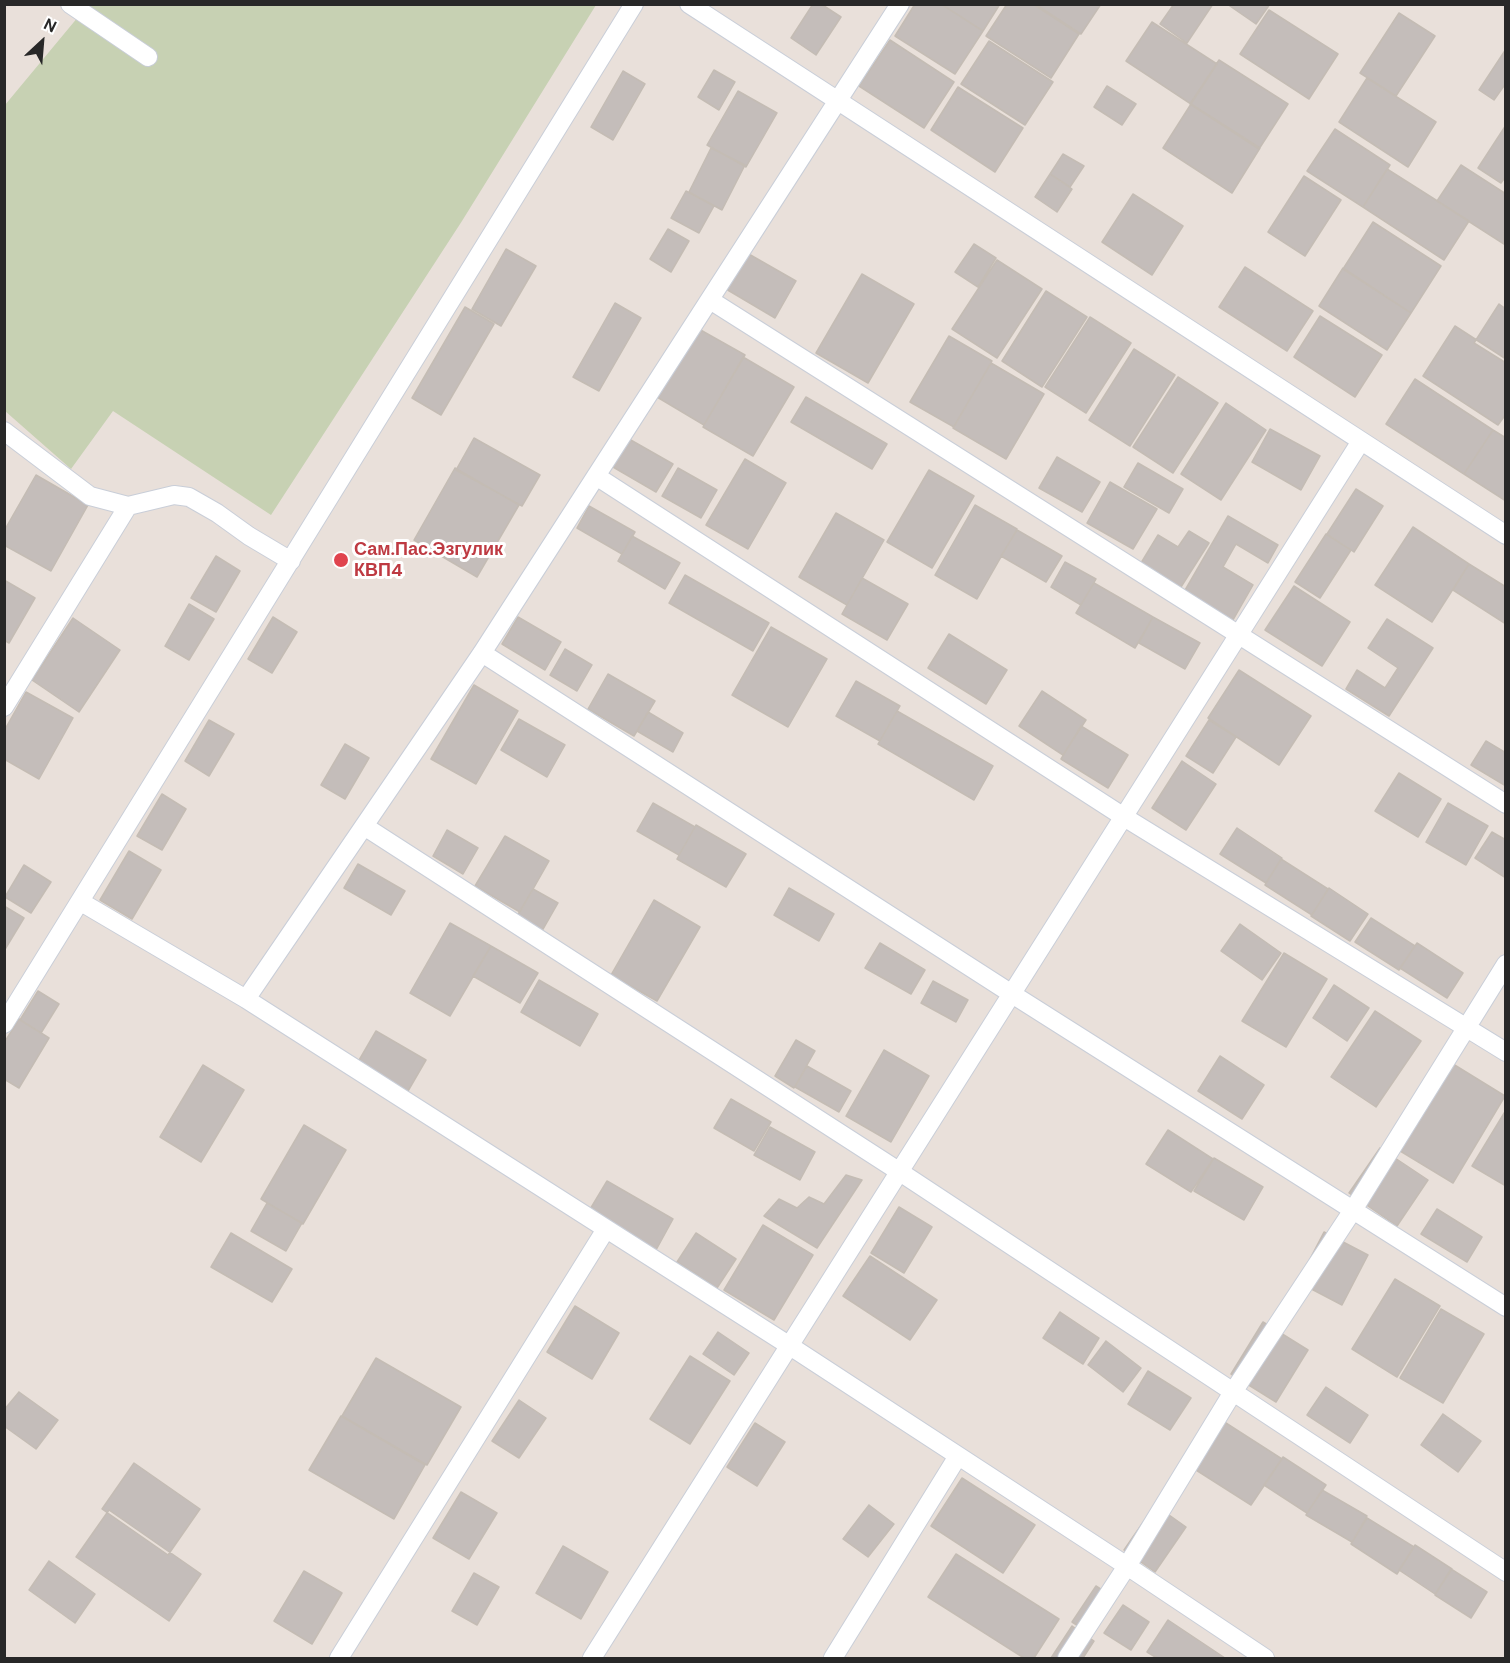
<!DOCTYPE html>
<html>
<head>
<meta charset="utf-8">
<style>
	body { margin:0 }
	#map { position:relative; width:1510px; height:1663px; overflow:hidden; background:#e9e0da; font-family:"DM Sans",sans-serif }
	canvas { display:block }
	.frame { position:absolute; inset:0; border:6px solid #282828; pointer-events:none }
	.north { position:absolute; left:12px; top:12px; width:60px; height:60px; -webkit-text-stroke:4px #fff; paint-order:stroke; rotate:26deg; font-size:16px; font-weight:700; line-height:24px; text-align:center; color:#282828 }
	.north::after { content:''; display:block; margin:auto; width:21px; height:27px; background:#282828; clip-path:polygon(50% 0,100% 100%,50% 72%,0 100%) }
</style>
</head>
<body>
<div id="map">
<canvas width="1510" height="1663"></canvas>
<div class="frame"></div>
<div class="north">N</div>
</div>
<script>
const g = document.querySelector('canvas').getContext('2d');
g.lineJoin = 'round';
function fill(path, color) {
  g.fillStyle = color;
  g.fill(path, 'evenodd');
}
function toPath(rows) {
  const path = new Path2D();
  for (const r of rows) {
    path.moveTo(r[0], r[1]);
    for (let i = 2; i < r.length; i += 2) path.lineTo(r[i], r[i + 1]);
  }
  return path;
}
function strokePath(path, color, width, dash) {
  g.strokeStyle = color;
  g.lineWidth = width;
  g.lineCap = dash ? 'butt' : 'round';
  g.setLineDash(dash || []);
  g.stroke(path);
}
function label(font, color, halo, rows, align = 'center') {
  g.font = font + ' "DM Sans",sans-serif';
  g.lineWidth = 6;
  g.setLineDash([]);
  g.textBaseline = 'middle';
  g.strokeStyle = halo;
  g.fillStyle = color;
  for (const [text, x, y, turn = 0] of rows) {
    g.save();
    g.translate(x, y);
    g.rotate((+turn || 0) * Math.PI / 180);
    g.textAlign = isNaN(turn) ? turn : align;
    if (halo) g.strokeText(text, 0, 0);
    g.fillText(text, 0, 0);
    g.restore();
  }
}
const cemetery = toPath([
	[88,5,596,5,462,221,271,515,113,411,71,469,5,411,5,105]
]);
const building = toPath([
	[813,4,821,4,841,17,816,55,791,38,813,4],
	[915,4,941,4,983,31,955,74,895,36,915,4],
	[941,4,1000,4,983,31,941,4],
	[1007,4,1033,4,1079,34,1051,78,986,36,1007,4],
	[1035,4,1101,4,1081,34,1035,4],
	[1174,4,1213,4,1187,43,1160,24,1174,4],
	[1227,4,1270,4,1256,24,1227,4],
	[1269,10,1338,54,1309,99,1240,54,1269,10],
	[1399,13,1435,36,1396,96,1360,73,1399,13],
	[1152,22,1217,64,1191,104,1126,61,1152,22],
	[890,40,954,82,924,128,859,86,890,40],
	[989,41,1053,82,1025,125,961,84,989,41],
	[1506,49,1506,83,1494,100,1479,90,1506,49],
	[1219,60,1288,104,1259,149,1190,104,1219,60],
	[714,70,735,82,719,110,698,97,714,70],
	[623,71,645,84,613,140,591,127,623,71],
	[1367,78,1436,122,1408,167,1339,122,1367,78],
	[1107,86,1136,104,1122,125,1094,107,1107,86],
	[958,87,1023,128,995,172,931,130,958,87],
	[738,91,777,113,746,167,707,145,738,91],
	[1191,104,1260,148,1232,193,1163,148,1191,104],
	[1506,125,1506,176,1501,183,1478,168,1506,125],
	[1335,129,1390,165,1363,207,1307,171,1335,129],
	[711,148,745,165,722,210,689,192,711,148],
	[1063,154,1084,166,1070,187,1050,174,1063,154],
	[1461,165,1506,194,1504,244,1437,201,1461,165],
	[1387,169,1469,221,1444,260,1363,207,1387,169],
	[1050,174,1072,189,1057,212,1035,197,1050,174],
	[1304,176,1341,200,1305,256,1268,232,1304,176],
	[686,191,714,206,699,233,671,218,686,191],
	[1133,194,1183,226,1152,275,1102,242,1133,194],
	[1373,222,1441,266,1411,313,1343,269,1373,222],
	[668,229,689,241,671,272,650,259,668,229],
	[974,244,996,258,978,287,955,272,974,244],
	[506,249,536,266,501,326,472,309,506,249],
	[747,253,796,281,775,318,726,289,747,253],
	[997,260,1042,289,997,358,952,329,997,260],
	[1245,267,1313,311,1287,351,1219,307,1245,267],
	[1343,268,1411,313,1387,350,1319,306,1343,268],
	[862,274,914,304,868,383,816,353,862,274],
	[1046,291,1087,317,1042,387,1002,361,1046,291],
	[615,303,641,318,599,391,573,377,615,303],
	[1499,304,1506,309,1506,363,1474,343,1499,304],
	[465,307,494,324,441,415,412,398,465,307],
	[1320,316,1382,355,1355,397,1294,357,1320,316],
	[1090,317,1131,343,1086,413,1045,387,1090,317],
	[1455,326,1506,359,1506,414,1498,425,1423,376,1455,326],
	[697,328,745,355,704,425,657,397,697,328],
	[949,336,992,361,954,427,910,402,949,336],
	[1134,349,1175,375,1130,446,1089,420,1134,349],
	[743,357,794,387,753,456,703,427,743,357],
	[991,363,1044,394,1006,459,953,428,991,363],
	[1178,377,1218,403,1173,473,1133,447,1178,377],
	[1415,379,1493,430,1464,474,1386,424,1415,379],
	[806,397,887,444,872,469,791,422,806,397],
	[1226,403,1266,430,1221,500,1181,474,1226,403],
	[1270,429,1320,456,1301,490,1252,462,1270,429],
	[1493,430,1506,438,1506,501,1464,474,1493,430],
	[474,438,540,475,522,506,456,470,474,438],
	[629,439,673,464,656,492,613,467,629,439],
	[1057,457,1100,482,1082,512,1039,488,1057,457],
	[745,459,786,483,748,549,706,525,745,459],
	[1138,463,1183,489,1169,513,1124,487,1138,463],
	[455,468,519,505,477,577,414,540,455,468],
	[678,468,717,490,701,518,662,496,678,468],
	[929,470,974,496,932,568,887,542,929,470],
	[36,475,88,505,51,571,4,545,4,531,36,475],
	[1110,482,1157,509,1133,549,1087,523,1110,482],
	[1356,489,1383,506,1354,552,1327,534,1356,489],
	[975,505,1017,529,977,599,935,575,975,505],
	[589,506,635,532,622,554,577,528,589,506],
	[836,513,884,540,847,605,799,577,836,513],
	[1228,516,1278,545,1268,563,1236,544,1223,567,1253,585,1233,620,1184,592,1228,516],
	[1413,527,1469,564,1432,622,1375,585,1413,527],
	[1017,530,1062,556,1046,582,1001,556,1017,530],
	[1189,531,1209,543,1181,587,1141,563,1158,535,1178,547,1189,531],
	[1326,534,1351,550,1320,598,1295,582,1326,534],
	[632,536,680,563,665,589,618,561,632,536],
	[216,556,240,571,216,612,191,598,216,556],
	[1065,562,1096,579,1081,605,1051,587,1065,562],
	[1469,564,1506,587,1506,624,1453,590,1469,564],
	[685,575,769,623,753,651,669,603,685,575],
	[862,578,908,604,887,640,842,614,862,578],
	[4,580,35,598,9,643,4,640,4,580],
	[1094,583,1153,617,1135,648,1076,613,1094,583],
	[1294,586,1350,622,1322,666,1265,630,1294,586],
	[189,604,214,619,189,660,165,646,189,604],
	[273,617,297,632,272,673,248,659,273,617],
	[518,617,561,642,545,670,502,644,518,617],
	[1153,617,1200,643,1185,669,1139,643,1153,617],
	[73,618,120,650,79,712,32,680,73,618],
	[1387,619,1433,648,1389,716,1346,689,1357,670,1385,688,1398,668,1368,648,1387,619],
	[771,627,827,659,788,727,732,695,771,627],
	[949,634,1007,670,986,704,928,668,949,634],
	[565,649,592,665,577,691,550,675,565,649],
	[1239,670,1311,716,1279,765,1208,718,1239,670],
	[608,674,655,701,634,736,588,709,608,674],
	[856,681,900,706,880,741,836,716,856,681],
	[474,685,518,711,476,784,431,759,474,685],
	[1042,691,1086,720,1063,755,1019,726,1042,691],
	[26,692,73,718,39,779,4,759,4,731,26,692],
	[897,711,993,766,974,800,878,744,897,711],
	[648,712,683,733,673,752,637,731,648,712],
	[519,719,565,745,547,777,501,750,519,719],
	[209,720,234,734,209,776,185,761,209,720],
	[1209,720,1236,737,1213,773,1186,756,1209,720],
	[1081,726,1128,755,1108,788,1061,759,1081,726],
	[1486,741,1506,753,1506,786,1471,765,1486,741],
	[345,744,369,758,345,799,321,785,345,744],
	[1182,761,1216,784,1186,830,1152,808,1182,761],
	[1399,773,1441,799,1418,837,1375,811,1399,773],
	[162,794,186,809,162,850,137,836,162,794],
	[653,803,695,827,679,855,637,831,653,803],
	[1448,803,1488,826,1466,865,1426,842,1448,803],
	[696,825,746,854,726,887,677,859,696,825],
	[1237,828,1282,858,1266,883,1220,854,1237,828],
	[447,830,478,848,463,874,433,856,447,830],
	[1492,832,1506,840,1506,878,1475,858,1492,832],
	[505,836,549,861,520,912,475,886,505,836],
	[129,851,161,870,132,919,100,900,129,851],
	[1281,859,1328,889,1312,915,1265,885,1281,859],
	[358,864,405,891,391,915,344,888,358,864],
	[24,865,51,882,31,913,5,897,24,865],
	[789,888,834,914,819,941,774,915,789,888],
	[1329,888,1368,914,1350,941,1311,916,1329,888],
	[533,889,558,903,542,931,517,916,533,889],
	[654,900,700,927,657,1001,611,975,654,900],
	[4,906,24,918,4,951,4,906],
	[1371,918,1415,946,1399,970,1355,942,1371,918],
	[450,923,491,946,450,1016,410,993,450,923],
	[1240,924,1281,953,1262,980,1221,951,1240,924],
	[880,943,925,970,911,994,865,968,880,943],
	[1417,943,1463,973,1447,998,1400,968,1417,943],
	[491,946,538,973,520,1003,473,976,491,946],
	[1284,953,1327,979,1286,1047,1242,1021,1284,953],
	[539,980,598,1014,580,1046,521,1012,539,980],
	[933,981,968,1000,956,1022,921,1003,933,981],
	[1334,985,1369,1008,1347,1041,1313,1018,1334,985],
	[38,991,59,1004,41,1033,20,1020,38,991],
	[1375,1011,1421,1041,1376,1107,1331,1077,1375,1011],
	[19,1019,49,1038,19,1088,4,1079,4,1043,19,1019],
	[376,1031,426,1060,408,1091,358,1062,376,1031],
	[796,1040,815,1051,794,1088,775,1076,796,1040],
	[884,1050,929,1076,891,1142,846,1116,884,1050],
	[1220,1056,1264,1085,1242,1119,1198,1091,1220,1056],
	[1440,1056,1505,1096,1453,1183,1387,1143,1440,1056],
	[203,1065,244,1090,201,1162,160,1137,203,1065],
	[807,1066,851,1091,839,1112,795,1087,807,1066],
	[731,1099,771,1122,754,1151,714,1128,731,1099],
	[1506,1110,1506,1186,1472,1166,1506,1110],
	[304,1125,346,1150,303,1224,261,1199,304,1125],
	[770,1127,815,1152,800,1180,754,1155,770,1127],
	[1168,1130,1213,1159,1191,1192,1146,1164,1168,1130],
	[1380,1148,1428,1180,1397,1226,1349,1193,1380,1148],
	[1214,1158,1263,1187,1244,1220,1194,1191,1214,1158],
	[846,1175,862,1180,817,1248,764,1216,779,1199,797,1208,809,1197,824,1204,846,1175],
	[607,1181,673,1219,656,1250,589,1211,607,1181],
	[267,1203,302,1223,286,1251,251,1231,267,1203],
	[899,1207,932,1227,904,1273,871,1253,899,1207],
	[1437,1209,1482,1237,1467,1262,1421,1234,1437,1209],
	[763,1225,813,1255,774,1320,724,1290,763,1225],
	[1324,1232,1368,1255,1342,1305,1298,1282,1324,1232],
	[231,1233,292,1269,272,1302,211,1267,231,1233],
	[696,1233,736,1259,717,1288,677,1262,696,1233],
	[870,1256,937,1300,910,1340,843,1296,870,1256],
	[1395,1279,1440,1306,1397,1377,1352,1349,1395,1279],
	[575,1306,619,1333,592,1379,547,1352,575,1306],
	[1441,1309,1484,1334,1443,1403,1400,1378,1441,1309],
	[1060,1312,1099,1338,1083,1364,1043,1338,1060,1312],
	[1263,1322,1308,1350,1276,1402,1231,1374,1263,1322],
	[718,1332,749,1353,734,1375,703,1354,718,1332],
	[1106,1341,1141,1368,1123,1392,1088,1365,1106,1341],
	[690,1356,730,1381,690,1444,650,1419,690,1356],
	[376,1358,461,1407,427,1465,342,1416,376,1358],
	[1148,1371,1191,1398,1170,1430,1128,1404,1148,1371],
	[1326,1387,1368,1415,1350,1443,1307,1415,1326,1387],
	[19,1392,58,1420,36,1449,4,1426,4,1410,19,1392],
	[519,1400,546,1418,519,1458,492,1441,519,1400],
	[1443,1414,1481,1441,1458,1472,1421,1445,1443,1414],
	[341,1416,425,1465,394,1519,309,1470,341,1416],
	[1215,1416,1282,1459,1251,1505,1185,1463,1215,1416],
	[755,1423,785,1442,757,1486,727,1467,755,1423],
	[1283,1457,1326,1485,1307,1513,1264,1485,1283,1457],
	[134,1463,200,1509,168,1555,102,1509,134,1463],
	[962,1478,1035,1525,1003,1573,931,1526,962,1478],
	[1322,1490,1367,1516,1352,1542,1306,1515,1322,1490],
	[461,1492,497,1513,469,1559,433,1538,461,1492],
	[869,1505,894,1524,868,1557,843,1539,869,1505],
	[1155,1505,1186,1527,1155,1572,1124,1550,1155,1505],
	[109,1510,201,1574,169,1621,76,1557,109,1510],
	[1367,1518,1414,1547,1397,1574,1351,1544,1367,1518],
	[1415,1545,1452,1569,1435,1594,1399,1570,1415,1545],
	[563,1546,608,1572,581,1619,536,1593,563,1546],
	[956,1554,1059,1619,1034,1658,1024,1658,928,1597,956,1554],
	[49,1561,95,1594,75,1623,29,1590,49,1561],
	[1451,1569,1487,1592,1471,1618,1435,1595,1451,1569],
	[304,1571,342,1593,312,1644,274,1621,304,1571],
	[474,1573,499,1587,477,1625,452,1611,474,1573],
	[1096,1586,1116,1599,1092,1635,1072,1622,1096,1586],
	[1123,1605,1149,1622,1131,1650,1104,1633,1123,1605],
	[1168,1620,1225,1658,1157,1658,1147,1652,1168,1620],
	[1072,1626,1094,1641,1083,1658,1051,1658,1072,1626]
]);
const minor = toPath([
	[70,4,148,57],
	[689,4,1506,535],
	[710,300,1506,804],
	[4,431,90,496,128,506,174,495,189,497,217,513,249,536,291,561],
	[596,476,1124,817,1506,1052],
	[482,653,1012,994,1506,1307],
	[4,707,128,506],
	[364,826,900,1172,1506,1572],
	[81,902,246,999,790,1346,1127,1566,1265,1658],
	[246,999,482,653,900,4],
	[4,1024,634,4],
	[339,1658,606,1229],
	[592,1658,1361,441],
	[833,1658,958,1456],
	[1067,1658,1127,1566,1233,1392,1353,1210,1506,964]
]);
const markers = [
	[341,560,8,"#e0444e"]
];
const healthNames = [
	["Сам.Пас.Эзгулик",354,550],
	["КВП4",354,571]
];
fill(cemetery, '#c7d1b3');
fill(building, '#c4bdba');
strokePath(building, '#c4bcb4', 1.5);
strokePath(minor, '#c9ced8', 20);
strokePath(minor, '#fff', 18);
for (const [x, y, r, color] of markers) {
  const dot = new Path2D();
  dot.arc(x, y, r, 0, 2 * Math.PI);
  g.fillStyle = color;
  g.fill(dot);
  strokePath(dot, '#fff', 2);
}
label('bold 18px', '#be3a42', '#fff', healthNames, 'left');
</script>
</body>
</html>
